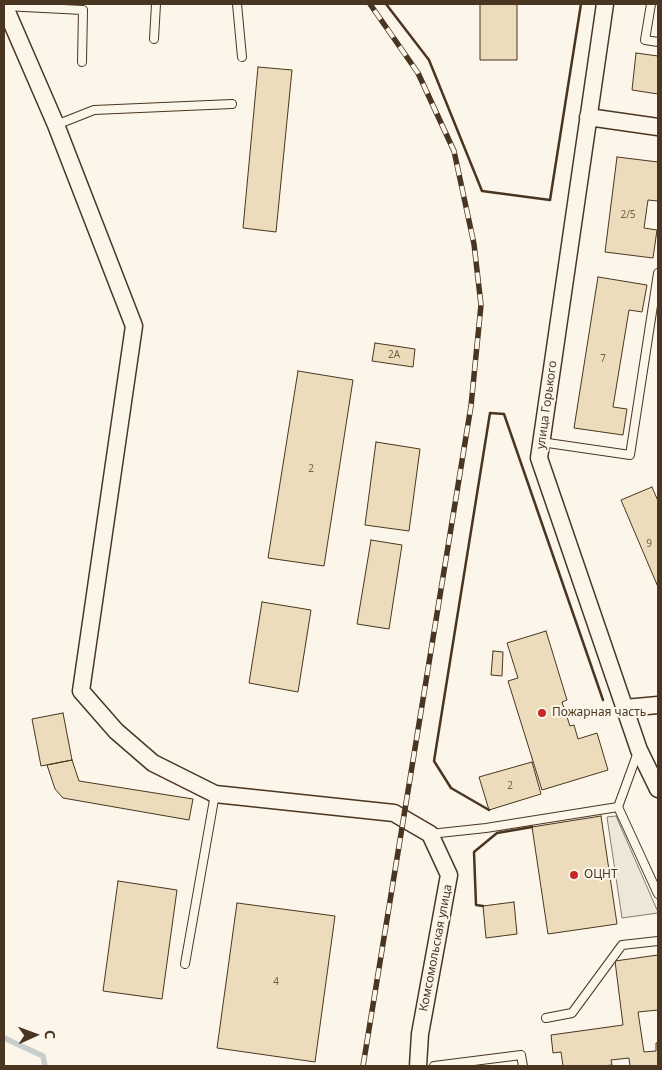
<!DOCTYPE html>
<html>
<head>
<meta charset="utf-8">
<style>
	body { margin:0 }
	#map { position:relative; width:662px; height:1070px; overflow:hidden; background:#fbf6e9; font-family:"Noto Sans",sans-serif }
	canvas { display:block }
	.frame { position:absolute; inset:0; border:5px solid #4a3520; pointer-events:none }
	.north { position:absolute; left:10px; top:1010px; width:50px; height:50px; -webkit-text-stroke:4px #fbf6e9; paint-order:stroke; rotate:88deg; font-size:14px; font-weight:700; line-height:20px; text-align:center; color:#4a3520 }
	.north::after { content:''; display:block; margin:auto; width:18px; height:22px; background:#4a3520; clip-path:polygon(50% 0,100% 100%,50% 72%,0 100%) }
</style>
</head>
<body>
<div id="map">
<canvas width="662" height="1070"></canvas>
<div class="frame"></div>
<div class="north">С</div>
</div>
<script>
const g = document.querySelector('canvas').getContext('2d');
g.lineJoin = 'round';
function fill(path, color) {
  g.fillStyle = color;
  g.fill(path, 'evenodd');
}
function toPath(rows) {
  const path = new Path2D();
  for (const r of rows) {
    path.moveTo(r[0], r[1]);
    for (let i = 2; i < r.length; i += 2) path.lineTo(r[i], r[i + 1]);
  }
  return path;
}
function strokePath(path, color, width, dash) {
  g.strokeStyle = color;
  g.lineWidth = width;
  g.lineCap = dash ? 'butt' : 'round';
  g.setLineDash(dash || []);
  g.stroke(path);
}
function label(font, color, halo, rows, align = 'center') {
  g.font = font + ' "Noto Sans",sans-serif';
  g.lineWidth = 4;
  g.setLineDash([]);
  g.textBaseline = 'middle';
  g.strokeStyle = halo;
  g.fillStyle = color;
  for (const [text, x, y, turn = 0] of rows) {
    g.save();
    g.translate(x, y);
    g.rotate((+turn || 0) * Math.PI / 180);
    g.textAlign = isNaN(turn) ? turn : align;
    if (halo) g.strokeText(text, 0, 0);
    g.fillText(text, 0, 0);
    g.restore();
  }
}
const parking = toPath([
	[616,816,658,912,658,913,622,918,607,817,616,816]
]);
const stream = toPath([
	[4,1038,43,1056,45,1066]
]);
const building = toPath([
	[480,4,517,4,517,60,480,60,480,4],
	[636,53,658,56,658,94,632,90,636,53],
	[258,67,292,70,276,232,243,228,258,67],
	[617,157,658,162,658,201,648,200,644,228,657,230,653,258,605,252,617,157],
	[598,277,647,285,642,312,629,310,613,407,627,409,623,435,574,428,598,277],
	[375,343,415,349,413,367,372,361,375,343],
	[298,371,353,380,324,566,268,558,298,371],
	[376,442,420,449,409,531,365,525,376,442],
	[652,487,658,501,658,587,621,500,652,487],
	[371,540,402,545,389,629,357,624,371,540],
	[262,602,311,610,298,692,249,683,262,602],
	[546,631,567,700,562,702,570,726,574,725,578,739,597,733,608,770,542,790,508,681,518,678,507,643,546,631],
	[493,651,503,652,502,676,491,675,493,651],
	[63,713,72,760,41,766,32,719,63,713],
	[72,760,79,781,193,799,189,820,63,798,55,789,47,765,72,760],
	[532,762,541,794,489,810,479,777,532,762],
	[601,816,617,924,548,934,532,827,601,816],
	[118,881,177,890,162,999,103,991,118,881],
	[514,902,517,934,486,938,483,906,514,902],
	[237,903,335,916,315,1062,217,1048,237,903],
	[658,955,658,1010,638,1012,644,1052,656,1051,656,1043,658,1043,658,1066,630,1066,629,1058,611,1060,612,1065,602,1066,563,1066,561,1052,553,1053,551,1035,623,1025,615,961,658,955]
]);
const lane = toPath([
	[237,4,242,57],
	[651,4,645,40,658,42],
	[4,6,83,10,82,62],
	[154,39,156,4],
	[56,125,94,110,232,104],
	[541,442,630,455,658,273],
	[638,752,618,807,658,894],
	[430,834,486,828,618,807],
	[185,964,215,794],
	[546,1018,572,1013,622,945,658,941],
	[434,1066,521,1055,523,1066]
]);
const street = toPath([
	[605,4,539,458,639,750,658,789],
	[4,5,56,125,134,326,81,691,116,731,153,763,215,794,394,813,430,834,449,875,420,1034,418,1066],
	[588,117,658,127],
	[625,708,658,705]
]);
const rail = toPath([
	[363,1066,471,406,481,305,474,244,454,151,418,73,370,4]
]);
const wall = toPath([
	[386,4,429,60,482,191,550,200,581,4],
	[489,810,451,788,434,761,490,413,504,414,603,700],
	[483,906,476,905,474,852,497,833,532,827]
]);
const markers = [
	[542,713,5,"#c62828"],
	[574,875,5,"#c62828"]
];
const numberNames = [
	["2/5",628,215],
	["2А",394,355],
	["7",603,359],
	["2",311,469],
	["9",649,544],
	["2",510,786],
	["4",276,982]
];
const streetNames = [
	["улица Горького",547,405,-82],
	["Комсомольская улица",436,948,-79]
];
const poiNames = [
	["Пожарная часть",552,713],
	["ОЦНТ",584,875]
];
fill(parking, '#ede7d9');
strokePath(parking, '#887966', 1);
strokePath(stream, '#c9cecd', 5.5);
fill(building, '#ecdcbc');
strokePath(building, '#4a3520', 1);
strokePath(lane, '#4a3520', 10);
strokePath(street, '#4a3520', 19);
strokePath(lane, '#fbf6e9', 8);
strokePath(street, '#fbf6e9', 16);
strokePath(rail, '#4a3520', 5.5);
strokePath(rail, '#fbf6e9', 4, [11]);
strokePath(wall, '#4a3520', 2.5);
for (const [x, y, r, color] of markers) {
  const dot = new Path2D();
  dot.arc(x, y, r, 0, 2 * Math.PI);
  g.fillStyle = color;
  g.fill(dot);
  strokePath(dot, '#fbf6e9', 2);
}
label('10px', '#725f47', null, numberNames);
label('12px', '#4a3520', '#fbf6e9', streetNames);
label('12px', '#4a3520', '#fbf6e9', poiNames, 'left');
</script>
</body>
</html>
